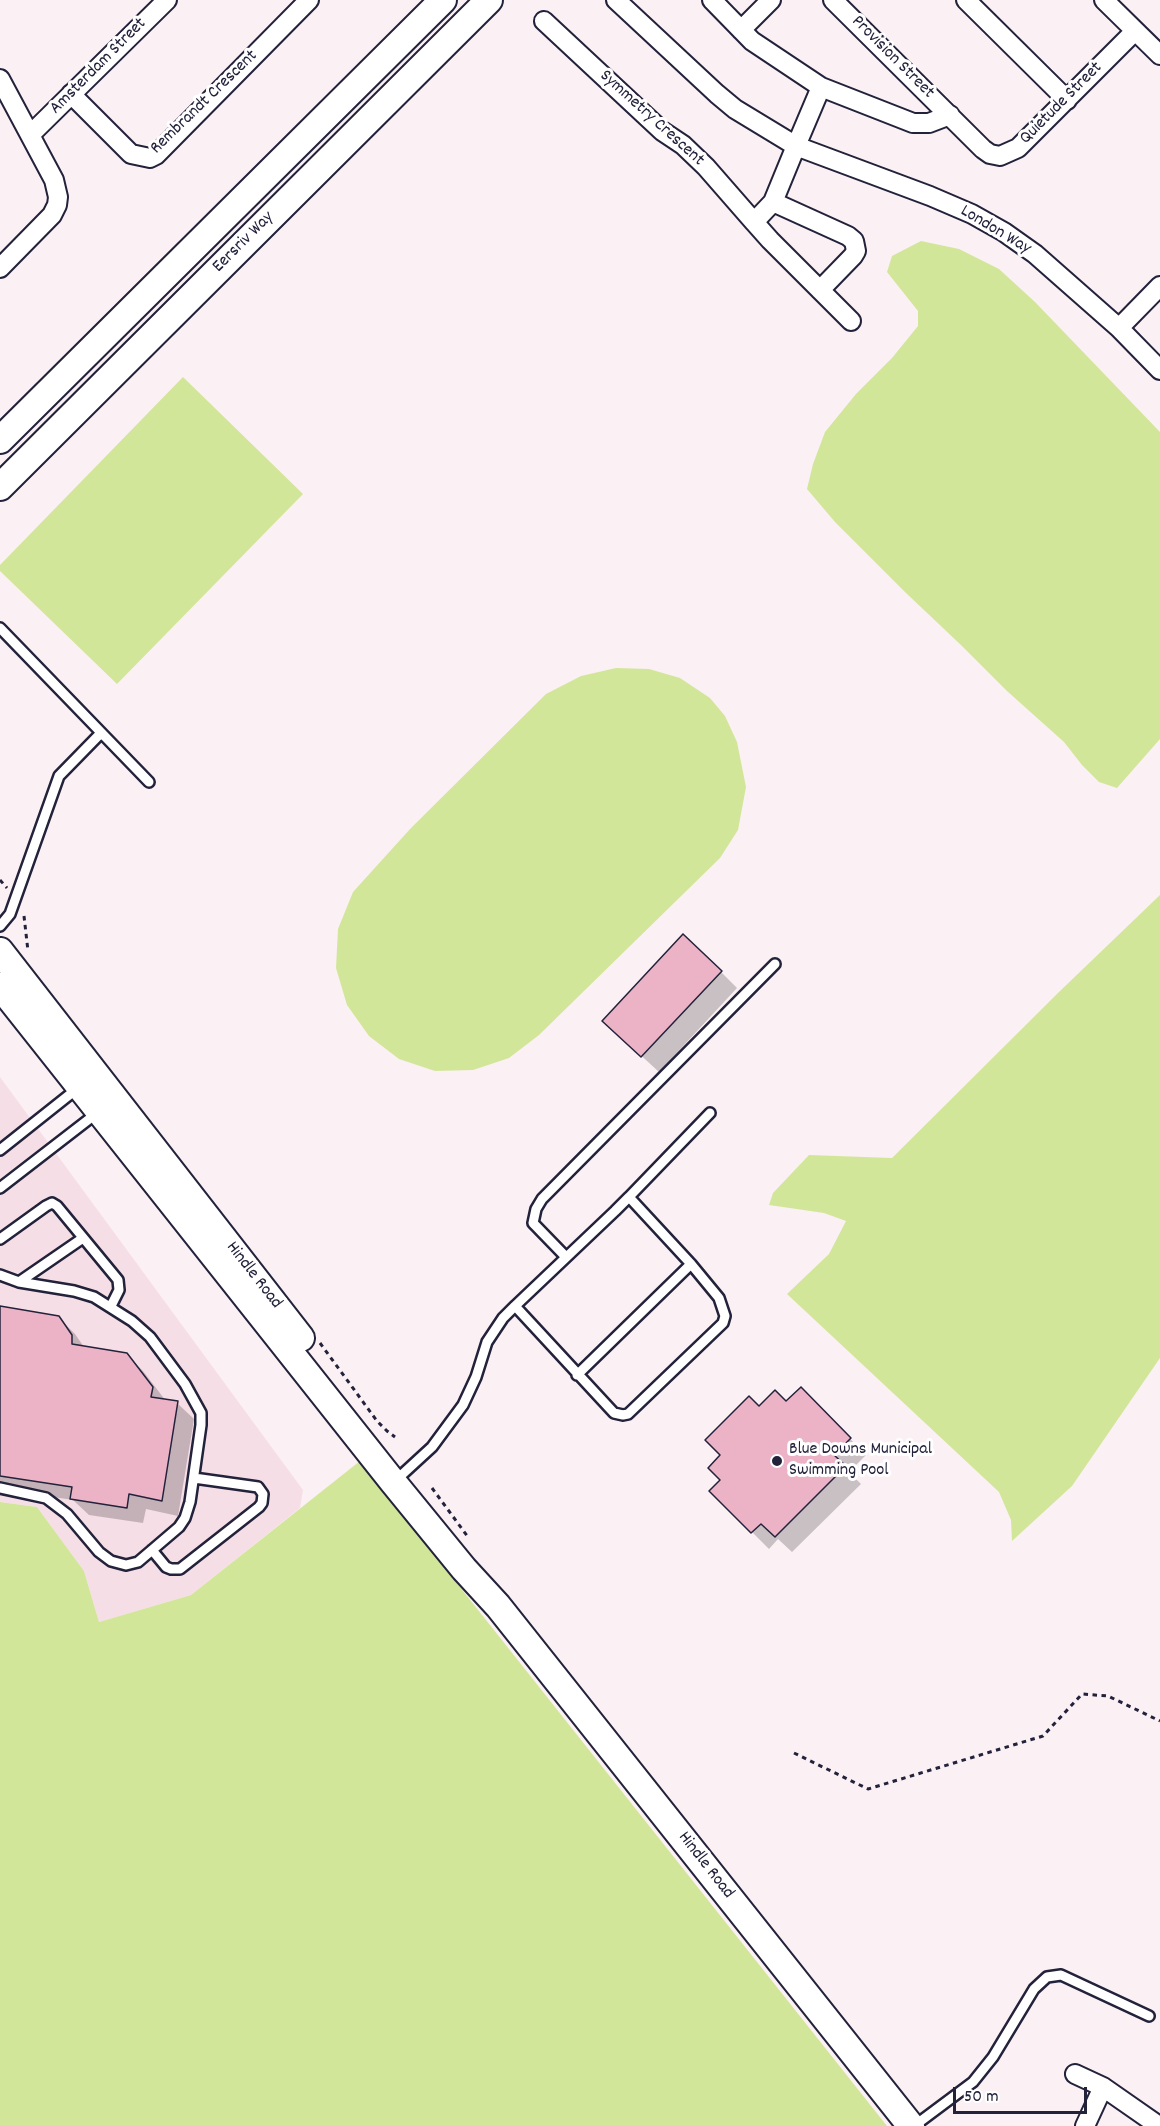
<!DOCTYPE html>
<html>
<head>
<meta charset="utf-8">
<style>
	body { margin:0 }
	#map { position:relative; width:1160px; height:2126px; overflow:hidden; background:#fbf0f4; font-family:Dekko,sans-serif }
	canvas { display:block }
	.scale { position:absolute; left:953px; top:2087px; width:134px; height:27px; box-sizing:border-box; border:3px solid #22223b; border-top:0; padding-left:8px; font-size:18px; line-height:21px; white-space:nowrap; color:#22223b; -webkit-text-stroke:4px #fff; paint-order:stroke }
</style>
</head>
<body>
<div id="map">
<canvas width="1160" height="2126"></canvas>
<div class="scale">50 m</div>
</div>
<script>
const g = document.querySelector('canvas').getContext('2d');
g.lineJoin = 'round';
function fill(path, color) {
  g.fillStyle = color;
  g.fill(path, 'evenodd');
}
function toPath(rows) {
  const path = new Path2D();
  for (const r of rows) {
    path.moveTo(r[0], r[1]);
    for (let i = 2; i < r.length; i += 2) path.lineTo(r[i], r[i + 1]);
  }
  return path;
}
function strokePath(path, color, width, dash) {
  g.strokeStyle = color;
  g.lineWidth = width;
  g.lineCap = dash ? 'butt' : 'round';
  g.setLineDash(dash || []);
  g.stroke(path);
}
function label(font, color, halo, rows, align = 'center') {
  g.font = font + ' Dekko,sans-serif';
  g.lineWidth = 6;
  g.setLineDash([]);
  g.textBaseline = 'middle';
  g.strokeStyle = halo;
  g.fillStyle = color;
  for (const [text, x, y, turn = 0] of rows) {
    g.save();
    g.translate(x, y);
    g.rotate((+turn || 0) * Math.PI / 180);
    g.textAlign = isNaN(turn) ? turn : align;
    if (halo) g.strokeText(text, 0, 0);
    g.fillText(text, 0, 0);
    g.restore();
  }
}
const built = toPath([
	[0,1077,303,1490,300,1508,191,1595,99,1622,84,1571,37,1507,0,1502]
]);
const green = toPath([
	[921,241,959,249,999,269,1035,302,1160,432,1160,739,1117,788,1099,782,1082,765,1064,742,1007,691,962,646,905,592,835,522,807,489,813,464,825,432,856,394,892,358,918,326,918,311,887,272,892,256],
	[183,377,303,494,117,684,0,571,0,565],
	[616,668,649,669,680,678,710,698,725,716,737,742,746,787,738,830,720,858,539,1035,509,1058,473,1070,435,1071,399,1059,369,1036,347,1005,336,968,338,929,353,892,411,828,546,694,581,676],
	[1160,895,1160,1358,1072,1486,1012,1541,1011,1520,999,1492,787,1294,829,1254,846,1221,824,1213,769,1205,773,1193,809,1155,892,1158,1059,992],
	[360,1461,887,2126,0,2126,0,1502,37,1507,84,1571,99,1622,191,1595]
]);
const shadow = toPath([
	[721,972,737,988,659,1072,621,1037],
	[0,1308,58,1317,75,1334,84,1347,126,1354,143,1371,166,1401,177,1403,194,1419,178,1516,146,1509,143,1523,89,1515,73,1500,0,1489],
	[801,1389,866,1455,849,1472,861,1484,792,1552,778,1539,769,1549,711,1491,722,1480,759,1408,786,1403]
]);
const building = toPath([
	[683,934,722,971,641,1057,602,1021,683,934],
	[0,1306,59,1316,72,1335,72,1344,127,1353,153,1387,151,1397,178,1401,162,1501,129,1494,127,1508,70,1499,72,1487,0,1476,0,1306],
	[801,1387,851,1438,834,1455,846,1466,775,1537,761,1524,751,1533,709,1491,720,1480,708,1468,720,1455,705,1440,749,1396,759,1406,775,1390,786,1401,801,1387]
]);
const path = toPath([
	[0,880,7,888],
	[24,916,28,951],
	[320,1343,377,1421,387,1431,395,1437],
	[432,1488,468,1537],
	[794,1753,868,1789,1043,1736,1082,1694,1108,1696,1160,1721]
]);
const service = toPath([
	[0,628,149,782],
	[0,926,10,914,59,776,101,733],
	[0,1150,78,1088],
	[0,1188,97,1113],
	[629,1197,710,1113],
	[0,1239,46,1206,52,1203,57,1206,118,1280,119,1290,111,1306],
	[566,1257,533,1223,536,1209,542,1199,775,964],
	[0,1275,19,1282,74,1291,94,1297,132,1321,150,1337,185,1384,201,1413,201,1425,190,1502,185,1518,179,1527,138,1562,126,1565,111,1561,99,1552,67,1514,46,1498,0,1488],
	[19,1282,83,1238],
	[577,1375,691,1264],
	[395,1481,432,1447,463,1405,476,1377,487,1342,503,1318,515,1306,615,1211,629,1197,691,1264,719,1298,725,1316,723,1323,628,1414,623,1415,614,1413,515,1306],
	[152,1550,166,1567,171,1569,180,1569,259,1507,262,1503,263,1494,258,1487,194,1478],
	[914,2126,973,2082,993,2057,1034,1989,1047,1977,1061,1975,1149,2016]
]);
const minor = toPath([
	[616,0,717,94,735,109,796,146,773,202,754,222,770,240,851,321],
	[712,0,752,41,821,87,913,123,929,123,950,115],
	[833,0,983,149,990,154,1000,156,1018,148,1135,31],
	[966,0,1067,100],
	[1104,0,1160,55],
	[544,21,662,131,683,145,706,167,754,222],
	[741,30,771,0],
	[0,79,54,180,58,197,57,205,52,215,0,268],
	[821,87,796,146,930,196,972,214,1004,232,1035,254,1119,328,1160,370],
	[71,94,131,154,150,158,156,155,309,0],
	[31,134,167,0],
	[773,202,848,236,854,241,856,251,853,256,820,290],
	[1119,328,1160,286],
	[1075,2074,1103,2087,1159,2126],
	[1085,2126,1103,2087]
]);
const secondary = toPath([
	[0,440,443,0],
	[0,487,489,0],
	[0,951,301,1338],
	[0,986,393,1482,464,1569,498,1606,911,2126]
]);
const markers = [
	[777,1461,6,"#22223b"]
];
const streetNames = [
	["Provision Street",892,58,45],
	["Amsterdam Street",99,67,-45],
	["Rembrandt Crescent",205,103,-44],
	["Quietude Street",1062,104,-45],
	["Symmetry Crescent",651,119,42],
	["London Way",995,231,31],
	["Eersriv Way",244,243,-45],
	["Hindle Road",253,1276,52],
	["Hindle Road",705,1866,52]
];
const poiNames = [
	["Blue Downs Municipal",789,1451],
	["Swimming Pool",789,1472]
];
fill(built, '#f6dee6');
fill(green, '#d2e69a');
fill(shadow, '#0003');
fill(building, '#ecb3c6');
strokePath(building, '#22223b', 1.5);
strokePath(service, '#22223b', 14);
strokePath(minor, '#22223b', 22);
strokePath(secondary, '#22223b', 30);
strokePath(path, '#22223b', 3, [4.5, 4.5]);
strokePath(service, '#fff', 9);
strokePath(minor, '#fff', 18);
strokePath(secondary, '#fff', 26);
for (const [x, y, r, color] of markers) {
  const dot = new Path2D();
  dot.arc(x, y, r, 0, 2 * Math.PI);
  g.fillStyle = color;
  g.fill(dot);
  strokePath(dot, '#fff', 2);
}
label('18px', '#22223b', '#fff', streetNames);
label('18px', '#22223b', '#fff', poiNames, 'left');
</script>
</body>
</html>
